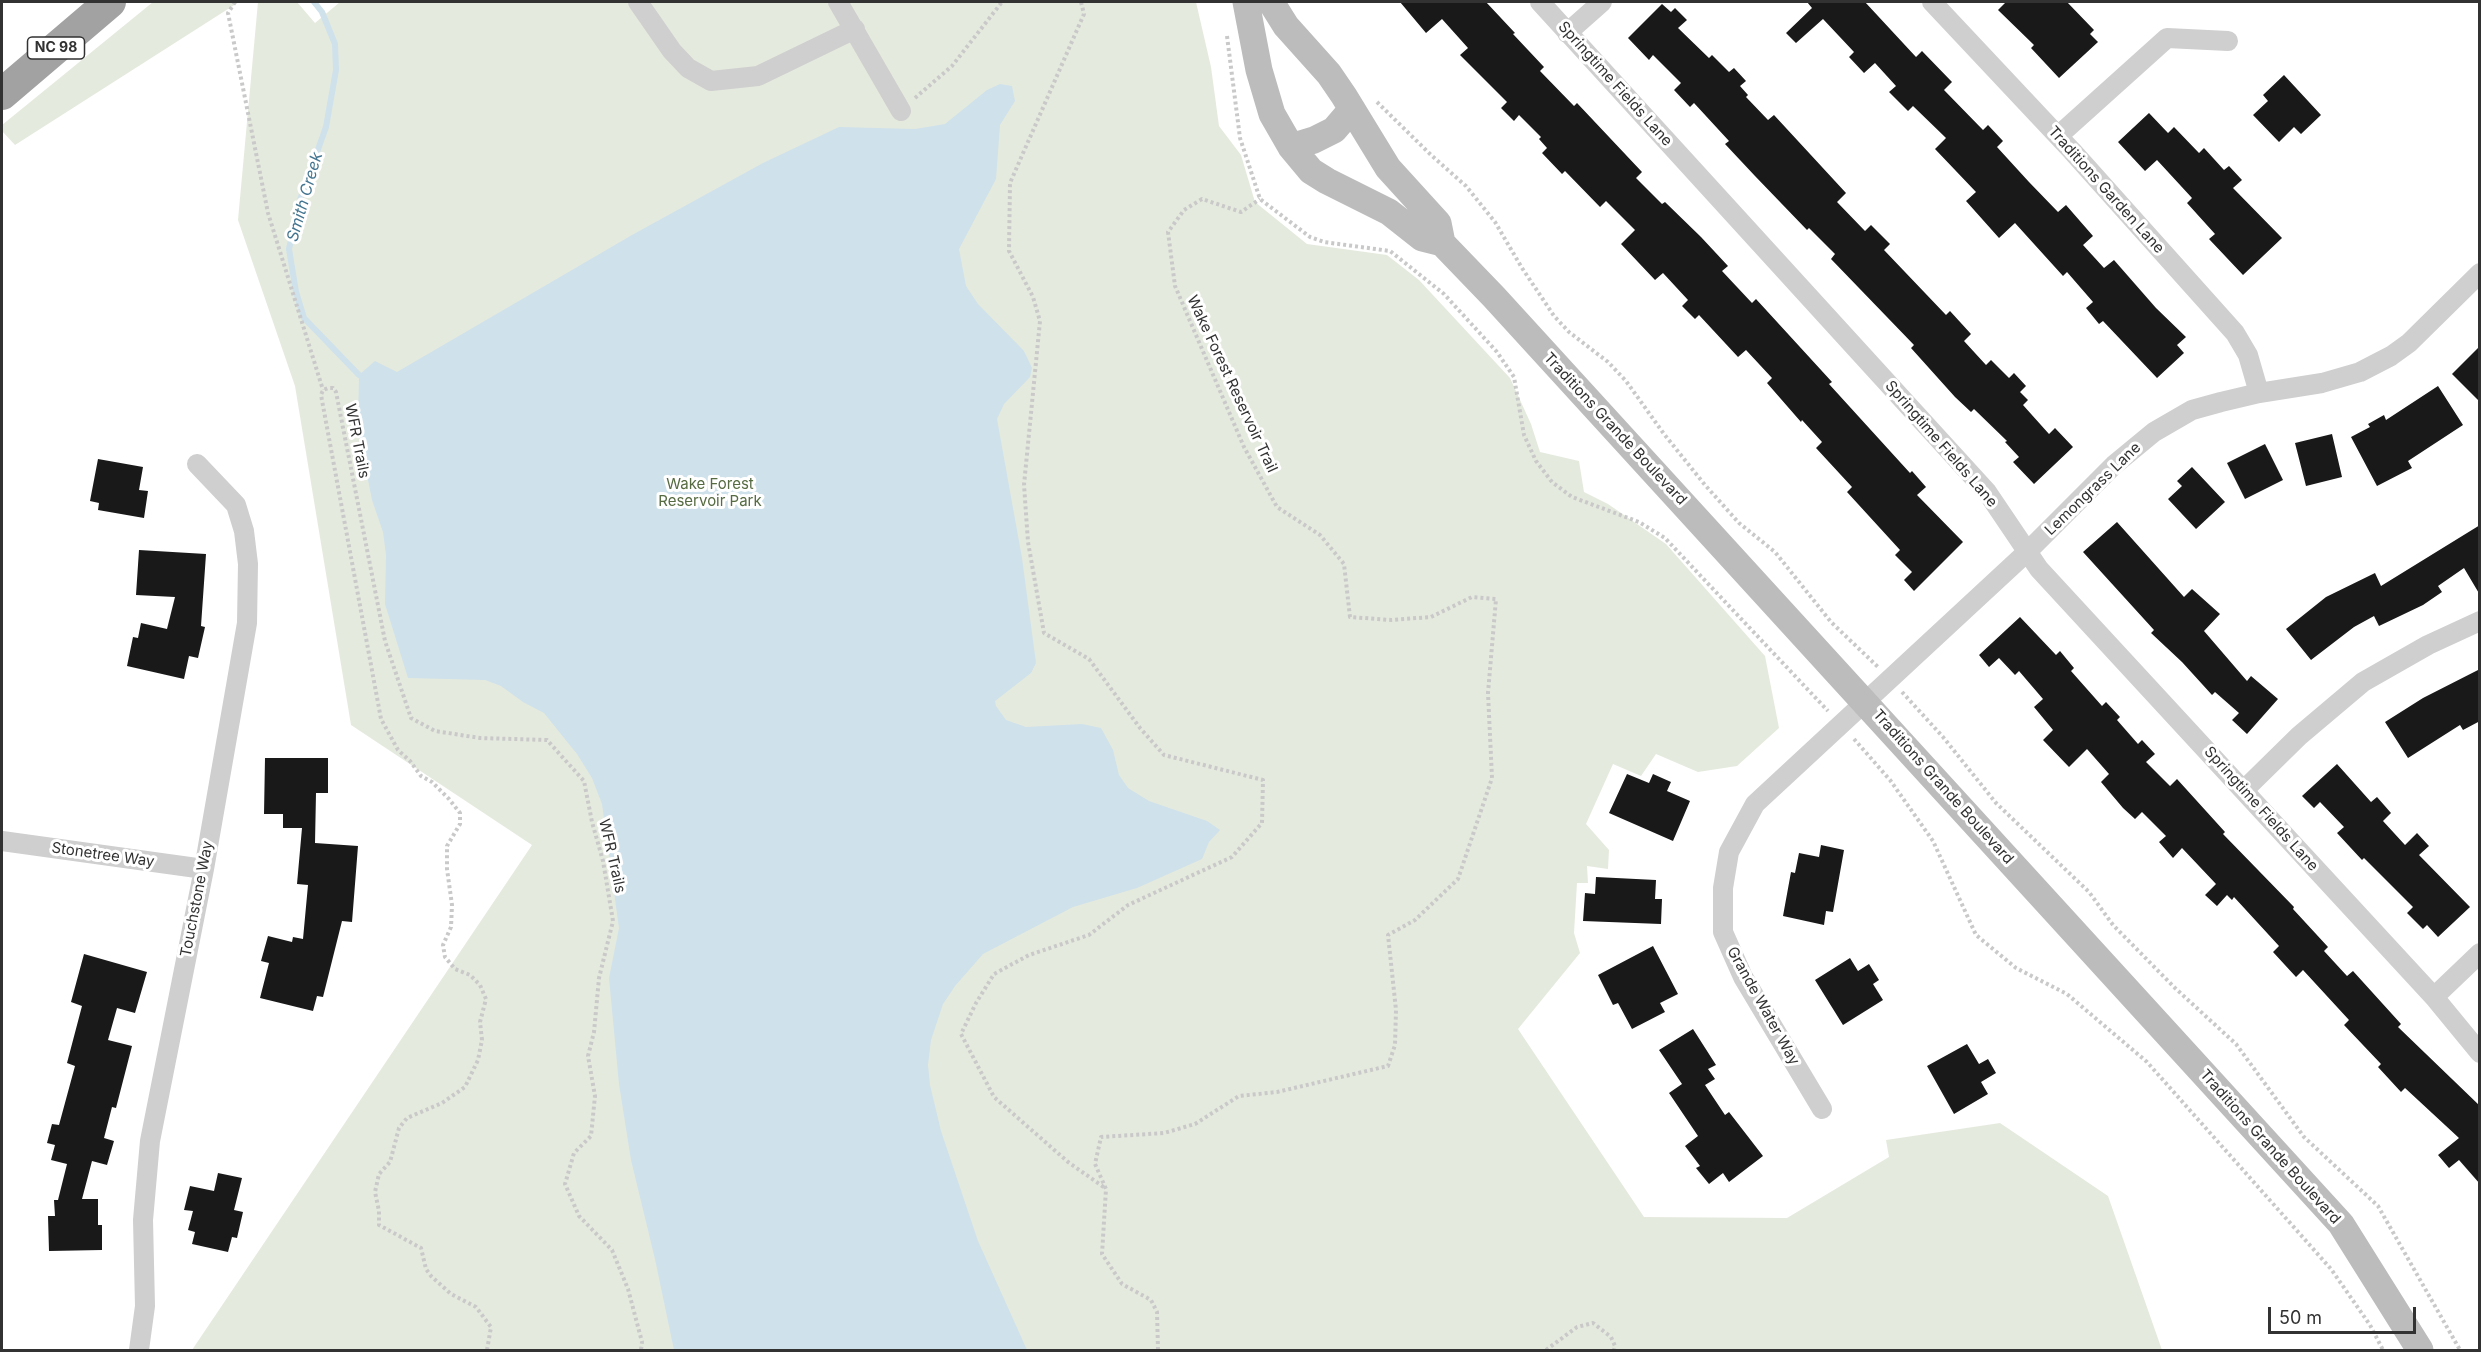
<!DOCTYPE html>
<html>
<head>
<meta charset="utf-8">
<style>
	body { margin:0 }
	#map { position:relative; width:2481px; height:1352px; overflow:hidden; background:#fff; font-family:Inter,sans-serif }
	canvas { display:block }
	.frame { position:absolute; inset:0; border:3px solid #323232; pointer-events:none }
	.scale { position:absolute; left:2268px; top:1307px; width:148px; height:27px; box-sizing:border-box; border:3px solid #323232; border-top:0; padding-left:8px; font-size:18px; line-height:21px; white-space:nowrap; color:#323232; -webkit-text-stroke:4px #fff; paint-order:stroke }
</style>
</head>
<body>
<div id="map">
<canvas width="2481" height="1352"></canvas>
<div class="frame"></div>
<div class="scale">50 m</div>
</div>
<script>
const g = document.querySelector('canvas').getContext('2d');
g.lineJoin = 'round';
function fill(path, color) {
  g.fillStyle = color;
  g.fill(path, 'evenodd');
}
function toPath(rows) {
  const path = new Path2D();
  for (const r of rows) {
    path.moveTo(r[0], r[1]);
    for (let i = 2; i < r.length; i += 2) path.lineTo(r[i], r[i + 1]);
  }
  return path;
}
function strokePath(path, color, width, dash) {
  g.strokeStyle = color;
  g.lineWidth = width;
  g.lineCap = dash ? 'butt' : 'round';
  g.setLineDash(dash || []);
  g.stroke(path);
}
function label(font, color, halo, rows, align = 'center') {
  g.font = font + ' Inter,sans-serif';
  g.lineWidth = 6;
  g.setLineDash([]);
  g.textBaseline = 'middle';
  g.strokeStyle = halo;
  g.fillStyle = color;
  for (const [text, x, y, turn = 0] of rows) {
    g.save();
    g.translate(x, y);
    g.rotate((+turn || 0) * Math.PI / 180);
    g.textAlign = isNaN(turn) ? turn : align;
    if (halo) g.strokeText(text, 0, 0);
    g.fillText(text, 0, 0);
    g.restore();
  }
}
const green = toPath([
	[153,2,239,2,15,145,2,131,2,125],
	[258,2,297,2,315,23,340,2,1196,2,1211,67,1219,126,1241,155,1255,202,1307,244,1387,255,1419,280,1510,378,1531,424,1540,452,1579,461,1584,492,1608,504,1666,544,1765,656,1779,728,1737,766,1698,772,1656,754,1641,776,1613,764,1586,824,1609,850,1608,869,1587,866,1588,883,1577,883,1574,933,1580,953,1518,1029,1644,1217,1787,1218,1889,1157,1886,1140,2000,1123,2108,1196,2162,1350,192,1350,532,845,351,725,295,386,238,220]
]);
const water = toPath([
	[1000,84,1012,86,1015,101,1000,125,996,179,959,249,966,286,978,304,1024,351,1032,368,1030,377,1004,404,997,419,1022,558,1036,663,1031,673,995,701,996,706,1006,720,1026,727,1082,724,1101,728,1113,750,1119,775,1128,788,1149,801,1207,821,1220,830,1209,842,1202,859,1137,888,1073,907,983,954,955,986,943,1004,931,1040,928,1065,930,1085,941,1131,978,1241,1027,1350,674,1350,655,1259,631,1160,619,1084,609,978,619,928,602,804,592,778,577,754,544,713,523,702,501,686,485,680,408,678,385,604,386,555,383,532,372,500,358,429,359,375,375,361,397,372,632,235,763,163,839,127,915,129,945,124,987,90]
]);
const stream = toPath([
	[314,2,322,12,335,44,336,70,326,127,300,200,289,249,296,292,304,318,359,375]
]);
const building = toPath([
	[1400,2,1486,2,1515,33,1513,34,1544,67,1540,71,1574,106,1577,103,1642,172,1636,178,1662,204,1665,202,1701,237,1728,266,1722,271,1752,303,1756,299,1832,382,1829,384,1910,473,1912,471,1926,487,1917,495,1963,542,1914,591,1904,580,1912,572,1895,555,1900,550,1847,492,1852,487,1816,448,1822,442,1802,420,1801,422,1767,383,1772,378,1746,350,1738,357,1699,315,1695,319,1682,306,1688,300,1663,273,1655,280,1621,244,1635,230,1606,201,1600,207,1565,171,1562,174,1542,153,1547,148,1539,139,1541,137,1519,115,1514,121,1501,108,1507,102,1460,55,1468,48,1442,19,1426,33],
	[1807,2,1865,2,1916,57,1922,51,1952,82,1944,90,1983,130,1988,125,2003,141,1997,147,2029,182,2058,212,2066,205,2093,236,2083,245,2104,268,2114,260,2156,308,2186,337,2177,345,2184,353,2157,378,2103,321,2099,324,2086,308,2093,302,2067,272,2063,276,2015,223,1999,238,1966,201,1976,192,1935,149,1946,138,1913,106,1908,111,1889,92,1896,86,1875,63,1864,73,1849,57,1854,52,1823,19,1796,43,1786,33,1812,8],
	[2006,2,2067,2,2094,30,2090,34,2098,42,2059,78,2031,48,2034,45,1998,10],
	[1662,4,1671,12,1675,8,1687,20,1678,28,1709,58,1712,55,1729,72,1734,68,1746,81,1740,86,1748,95,1746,97,1768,120,1774,115,1846,193,1837,202,1865,231,1871,225,1890,244,1884,250,1946,315,1950,311,1971,334,1964,341,1986,365,1991,360,2009,378,2014,373,2026,386,2020,392,2028,400,2023,405,2049,434,2055,428,2073,447,2034,484,2013,462,2019,457,2005,442,2007,441,1974,409,1971,412,1955,397,1911,348,1914,345,1831,259,1835,254,1809,228,1807,230,1755,176,1725,144,1729,141,1694,103,1690,107,1674,90,1681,83,1653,55,1649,60,1628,38],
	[2284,75,2321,115,2301,134,2294,127,2279,142,2253,115,2268,101,2263,95],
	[2149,113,2168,133,2174,127,2199,153,2204,148,2224,170,2229,166,2242,180,2233,188,2282,238,2243,275,2209,239,2215,234,2187,203,2192,198,2157,160,2145,171,2118,142],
	[2480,346,2480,402,2452,374],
	[2438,386,2463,425,2408,461,2412,468,2377,486,2351,437,2370,427,2368,424,2384,415,2386,420],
	[2332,434,2342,477,2306,486,2295,443],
	[2265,444,2283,480,2245,499,2227,463],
	[98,459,143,467,139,490,148,491,144,518,98,510,99,503,90,501],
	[2192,467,2225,502,2196,529,2168,499,2182,486,2177,481],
	[2117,522,2184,597,2192,589,2220,614,2204,631,2247,681,2251,676,2278,699,2247,734,2232,720,2239,713,2215,692,2212,695,2182,662,2151,633,2154,630,2083,552],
	[2480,525,2480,595,2464,568,2438,586,2442,592,2423,605,2379,626,2374,616,2354,627,2311,660,2286,629,2326,597,2375,573,2381,586],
	[139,550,206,554,201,626,205,627,198,658,189,656,184,679,127,666,133,637,138,638,141,623,167,629,175,597,136,595],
	[2020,617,2056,655,2060,651,2074,668,2071,671,2102,706,2106,702,2120,717,2117,720,2138,744,2142,740,2155,754,2146,762,2170,786,2177,779,2225,832,2223,834,2294,907,2293,909,2328,947,2324,951,2347,976,2353,971,2401,1024,2398,1027,2480,1106,2480,1184,2459,1160,2449,1168,2438,1155,2459,1138,2405,1088,2401,1092,2378,1067,2381,1064,2344,1025,2349,1020,2303,970,2296,977,2273,952,2279,946,2234,897,2232,900,2227,895,2217,906,2205,895,2216,884,2182,848,2173,858,2159,842,2166,836,2142,812,2135,819,2123,808,2101,782,2109,774,2087,749,2069,767,2043,740,2053,730,2034,707,2043,699,2019,671,2015,675,1999,658,1989,667,1979,655],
	[2480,669,2480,721,2463,730,2460,725,2408,758,2385,722,2423,698],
	[265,758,328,758,328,793,316,793,315,843,358,846,352,922,342,921,323,997,317,996,313,1011,260,998,269,963,261,961,268,936,292,942,293,937,303,939,308,885,297,884,302,828,283,828,283,814,264,814],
	[2337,764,2371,802,2377,797,2391,813,2383,821,2405,845,2417,833,2429,846,2419,855,2470,907,2438,937,2427,925,2423,929,2407,913,2413,907,2364,858,2362,860,2337,833,2344,827,2320,802,2314,808,2302,796],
	[1627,774,1649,783,1653,774,1671,782,1667,791,1690,801,1673,841,1609,813],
	[1821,845,1844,850,1833,912,1826,911,1824,925,1783,916,1791,872,1795,873,1799,853,1819,857],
	[1596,877,1656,880,1655,899,1662,899,1661,924,1583,921,1585,893,1595,894],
	[1653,946,1678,994,1660,1003,1665,1012,1632,1029,1618,1003,1613,1005,1598,975],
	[84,954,147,972,135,1013,117,1008,108,1040,132,1046,116,1108,112,1107,104,1138,114,1141,107,1165,92,1161,82,1199,98,1199,98,1225,102,1225,102,1250,49,1251,48,1216,55,1216,54,1200,58,1200,67,1164,51,1160,55,1145,47,1143,52,1124,59,1125,75,1066,67,1063,82,1006,71,1002],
	[1850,958,1858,971,1869,964,1879,980,1873,984,1883,1000,1843,1025,1815,980],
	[1693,1029,1716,1065,1708,1069,1715,1079,1705,1085,1725,1115,1729,1112,1763,1156,1729,1182,1723,1173,1709,1184,1696,1168,1700,1166,1685,1146,1698,1136,1669,1093,1682,1084,1659,1050],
	[1967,1044,1979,1064,1988,1059,1996,1073,1981,1082,1988,1094,1954,1114,1927,1066],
	[218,1173,242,1178,234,1210,243,1212,237,1238,232,1237,228,1252,192,1244,195,1232,188,1230,193,1211,184,1210,190,1186,214,1191]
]);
const path = toPath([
	[235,2,228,13,268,213,323,390],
	[1081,2,1084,14,1010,183,1009,251,1033,297,1040,321,1024,485,1028,542,1044,633,1089,659,1140,728,1164,755,1263,780,1262,823,1232,857,1128,905,1089,935,1029,955,994,974,976,1003,961,1034,994,1097,1068,1162,1105,1188],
	[1227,36,1240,138,1260,199,1310,237,1324,242,1390,251,1444,294,1497,352,1514,377,1524,435,1536,461,1552,482,1572,497,1639,522,1665,538,1828,711],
	[915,98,952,66,1002,2],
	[1377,102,1431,155,1466,186,1495,222,1522,268,1554,316,1569,332,1608,362,1626,381,1664,434,1705,485,1739,523,1775,552,1831,622,1878,667],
	[1902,692,1943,737,1996,803,2089,892,2113,925,2175,988,2236,1044,2304,1137,2378,1206,2460,1350],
	[1854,739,1890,780,1933,841,1976,935,2016,968,2067,994,2147,1062,2331,1269,2370,1325,2383,1350],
	[487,1350,491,1327,476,1307,451,1294,431,1276,426,1269,421,1248,379,1225,379,1211,375,1192,379,1174,390,1162,399,1128,407,1118,442,1103,465,1087,478,1060,482,1040,480,1022,486,999,480,985,470,975,455,969,445,957,443,945,451,927,452,905,447,869,447,846,460,824,460,813,449,799,432,782,421,776,410,761,398,750,381,719,321,395,323,390,328,388,333,388,336,392,385,641,411,718,435,731,480,738,547,740,584,781,592,822,603,861,613,921,599,978,594,1032,588,1056,595,1096,591,1136,574,1153,565,1184,579,1216,612,1250,628,1289,642,1342,641,1350],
	[1158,1350,1157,1312,1151,1300,1122,1284,1102,1254,1106,1189,1095,1164,1101,1137,1164,1133,1195,1124,1239,1096,1277,1092,1388,1066,1395,1045,1396,1010,1388,935,1415,920,1458,879,1492,778,1488,693,1496,599,1472,597,1431,617,1391,620,1350,617,1344,564,1320,535,1277,507,1244,447,1175,286,1168,232,1184,210,1202,199,1241,212,1260,199],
	[1546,1350,1577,1327,1593,1323,1611,1337,1615,1346,1614,1350]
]);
const minor = toPath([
	[638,2,672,51,688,68,711,81,758,76,855,29],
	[838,2,901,111],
	[1540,2,1987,492,2039,569,2434,997,2480,1053],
	[1932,2,2072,151,2235,333,2248,355,2259,393],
	[1567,33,1602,2],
	[2058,136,2167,38,2228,41],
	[2244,790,2299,736,2363,682,2428,645,2480,621],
	[2,841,204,869],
	[2434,997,2480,953],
	[1822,1109,1743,977,1723,932,1723,888,1729,852,1755,804,2027,552,2114,465,2154,432,2192,410,2221,402,2259,393,2322,383,2360,372,2391,356,2409,343,2480,273],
	[139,1350,145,1306,143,1220,150,1141,204,869,247,623,248,564,244,531,236,505,197,464]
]);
const secondary = toPath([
	[1246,2,1259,70,1272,114,1291,147,1311,171,1327,181,1389,212,1422,238,1442,243,1494,297,2341,1224,2420,1350],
	[1271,2,1286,26,1329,74,1344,96,1388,168,1438,223,1442,243],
	[1291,147,1314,140,1334,130,1352,109]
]);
const trunk = toPath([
	[2,94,110,2]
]);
const shields = [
	[56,48,57]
];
const shieldNames = [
	["NC 98",56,48]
];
const streetNames = [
	["Springtime Fields Lane",1615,84,48],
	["Traditions Garden Lane",2106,190,48],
	["Wake Forest Reservoir Trail",1232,384,65],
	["Traditions Grande Boulevard",1615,429,47],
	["WFR Trails",357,441,79],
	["Springtime Fields Lane",1941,444,49],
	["Lemongrass Lane",2093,489,-44],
	["Traditions Grande Boulevard",1943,787,48],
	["Springtime Fields Lane",2261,809,48],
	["Stonetree Way",103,855,8],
	["WFR Trails",612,856,77],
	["Touchstone Way",197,899,-79],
	["Grande Water Way",1763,1006,61],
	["Traditions Grande Boulevard",2270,1147,48]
];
const parkNames = [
	["Wake Forest",710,484],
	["Reservoir Park",710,501]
];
const waterNames = [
	["Smith Creek",305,197,-74]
];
fill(green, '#e5eade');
fill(water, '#cfe1eb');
strokePath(stream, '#cfe1eb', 6);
fill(building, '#191919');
strokePath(path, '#c9c9c9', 4, [3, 3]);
strokePath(minor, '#cfcfcf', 20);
strokePath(secondary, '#bcbcbc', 27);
strokePath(trunk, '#a2a2a2', 32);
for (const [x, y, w] of shields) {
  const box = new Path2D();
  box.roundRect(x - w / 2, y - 11, w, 22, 4.5);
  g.fillStyle = '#fff';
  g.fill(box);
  strokePath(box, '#323232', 1.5);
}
label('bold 14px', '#323232', null, shieldNames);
label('15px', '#323232', '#fff', streetNames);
label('15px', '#566b41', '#fff', parkNames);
label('italic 16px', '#447590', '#fff', waterNames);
</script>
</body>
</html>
